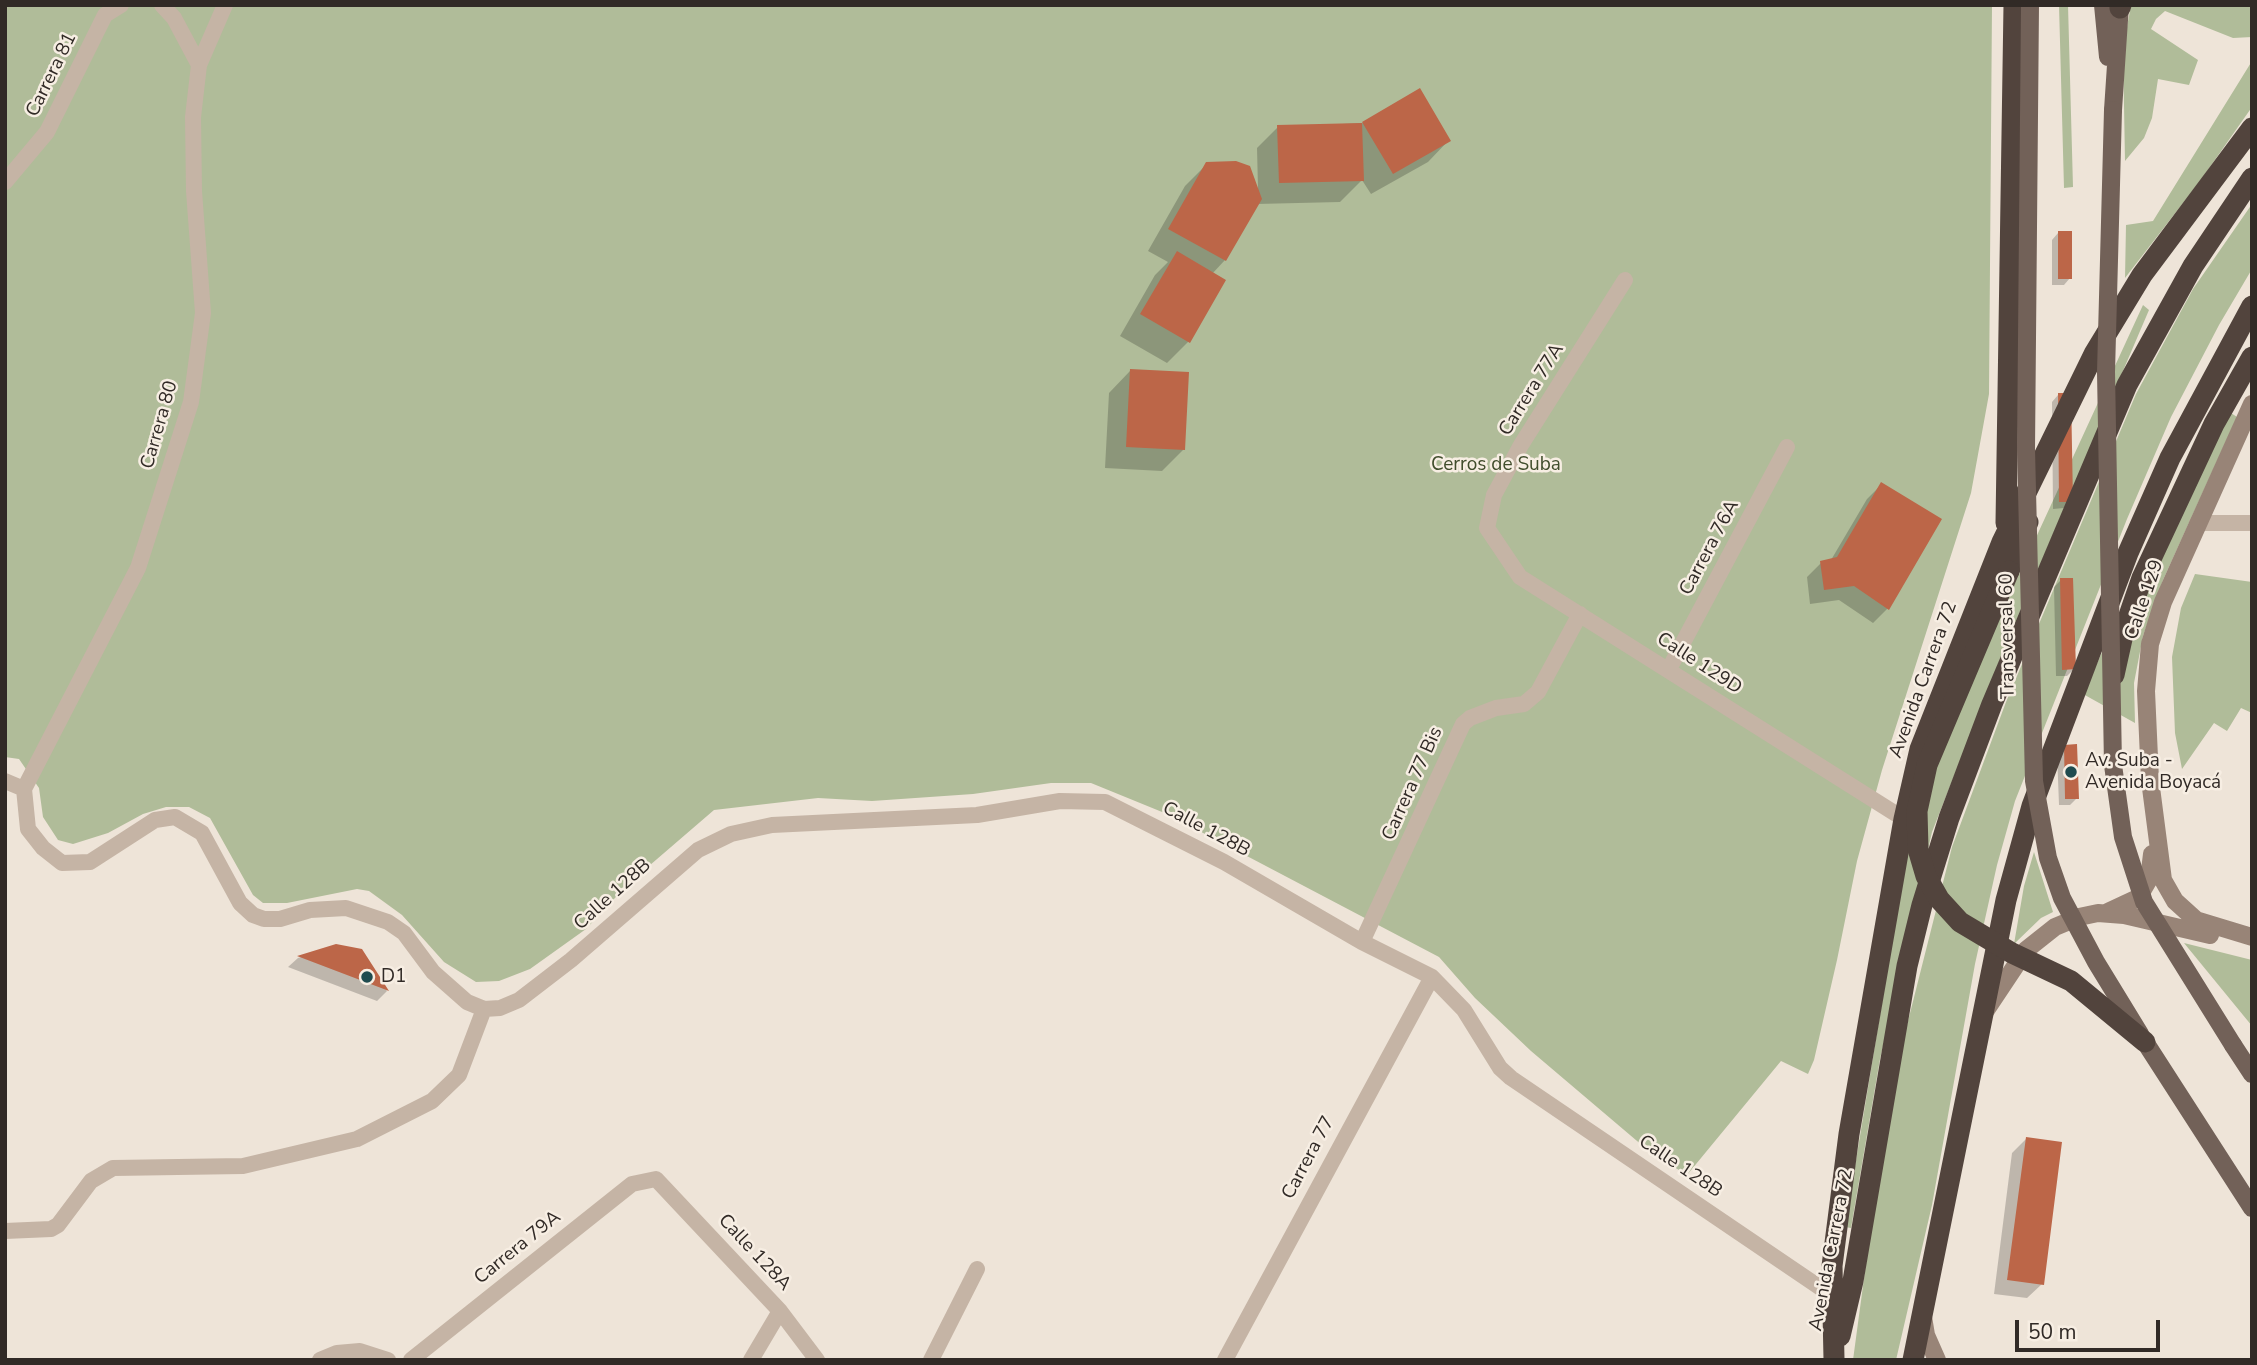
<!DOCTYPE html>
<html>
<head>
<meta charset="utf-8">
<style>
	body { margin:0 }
	#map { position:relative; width:2257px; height:1365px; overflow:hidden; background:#eee4d8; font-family:"Nunito Sans",sans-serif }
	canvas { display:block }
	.frame { position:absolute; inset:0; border:7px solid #312a26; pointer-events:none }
	.scale { position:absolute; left:2015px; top:1320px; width:145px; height:32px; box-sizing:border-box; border:4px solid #312a26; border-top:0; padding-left:9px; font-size:21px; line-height:24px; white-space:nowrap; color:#312a26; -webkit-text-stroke:5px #f7eee3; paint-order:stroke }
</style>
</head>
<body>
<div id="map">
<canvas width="2257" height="1365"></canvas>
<div class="frame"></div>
<div class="scale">50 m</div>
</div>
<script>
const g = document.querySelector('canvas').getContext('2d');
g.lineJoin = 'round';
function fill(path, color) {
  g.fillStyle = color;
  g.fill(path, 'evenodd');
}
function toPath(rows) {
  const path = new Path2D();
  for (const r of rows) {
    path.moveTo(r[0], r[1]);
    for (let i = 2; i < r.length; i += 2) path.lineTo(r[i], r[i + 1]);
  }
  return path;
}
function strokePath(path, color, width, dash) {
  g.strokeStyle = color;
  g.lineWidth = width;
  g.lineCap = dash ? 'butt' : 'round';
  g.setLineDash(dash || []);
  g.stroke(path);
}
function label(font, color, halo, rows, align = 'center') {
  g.font = font + ' "Nunito Sans",sans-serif';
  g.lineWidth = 5;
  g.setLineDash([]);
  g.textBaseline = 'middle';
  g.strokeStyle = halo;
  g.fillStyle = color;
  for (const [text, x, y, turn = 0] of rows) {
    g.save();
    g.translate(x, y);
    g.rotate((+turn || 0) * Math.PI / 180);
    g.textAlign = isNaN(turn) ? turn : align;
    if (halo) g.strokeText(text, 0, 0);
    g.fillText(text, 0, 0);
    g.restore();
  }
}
const green = toPath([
	[5,5,1992,5,1989,394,1971,493,1882,770,1857,861,1837,960,1814,1060,1808,1074,1781,1061,1687,1175,1650,1152,1531,1051,1475,998,1439,957,1167,814,1091,783,1051,783,973,794,872,801,818,798,714,810,628,884,586,929,530,969,499,981,476,982,444,962,402,915,369,891,357,889,287,903,263,903,253,895,210,818,189,807,166,807,143,814,108,833,73,844,58,840,43,817,39,788,19,759,5,757],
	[2059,5,2068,5,2073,187,2064,188],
	[2131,5,2252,5,2252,37,2233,38,2165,11,2156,19,2151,29,2198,60,2189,85,2158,79,2152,118,2144,138,2125,161,2123,49],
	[2252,61,2252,107,2200,181,2125,278,2126,225,2153,221],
	[2252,204,2252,269,2219,325,2171,417,2127,519,2015,801,1997,865,1975,964,1932,1205,1896,1360,1853,1360,1870,1234,1906,1029,1952,847,2006,702,2136,394,2193,289],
	[2143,305,2149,310,2004,649,1932,832,1880,1059,1851,1228,1845,1227,1907,851,1935,765,2010,594],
	[2216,403,2237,417,2163,580,2143,636,2134,683,2135,723,2083,694],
	[2195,574,2252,582,2252,713,2241,708,2227,731,2214,723,2182,769,2175,733,2172,657,2181,608],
	[2034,852,2053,912,2041,918,2014,944,2024,886],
	[2184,943,2252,960,2252,1026]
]);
const shadow = toPath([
	[1364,123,1449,140,1428,162,1371,194,1362,180,1340,202,1257,204,1225,260,1212,274,1188,342,1167,363,1120,336,1155,275,1168,262,1148,251,1185,186,1207,164,1258,189,1257,148,1278,127],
	[2058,233,2070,278,2064,285,2052,285,2052,240],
	[1130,371,1184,449,1162,471,1105,468,1109,393],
	[2058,395,2071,501,2064,508,2053,509,2052,402],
	[1882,484,1888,608,1873,623,1839,600,1810,604,1807,577,1821,563,1831,560,1867,499],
	[2061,580,2074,669,2067,676,2056,676,2054,587],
	[2064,746,2077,798,2070,805,2059,805,2057,753],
	[336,946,361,951,387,991,377,1001,288,967,298,958],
	[2026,1139,2042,1284,2027,1298,1994,1294,2012,1153]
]);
const building = toPath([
	[1420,88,1451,141,1393,174,1362,122],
	[1362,123,1364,181,1279,183,1277,125],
	[1236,161,1250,166,1262,199,1226,261,1168,229,1206,162],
	[2058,231,2072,231,2072,279,2058,279],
	[1177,251,1226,280,1190,343,1140,314],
	[1130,369,1189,372,1185,450,1126,447],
	[2058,393,2071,393,2073,502,2059,502],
	[1881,482,1942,519,1889,610,1854,586,1824,590,1820,561,1837,557],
	[2060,578,2073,578,2076,669,2062,670],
	[2077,744,2079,799,2065,799,2064,745],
	[336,944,362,949,389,991,297,956],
	[2026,1137,2062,1142,2044,1285,2007,1280]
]);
const street = toPath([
	[162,5,174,18,199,65],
	[5,182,47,132,105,15,121,5],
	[1625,280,1521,445,1494,495,1487,528,1520,577,1904,819],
	[2197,523,2252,523],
	[1669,669,1787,447],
	[5,781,24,789],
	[24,789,28,829,43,848,62,863,90,862,155,820,175,817,202,833,240,903,253,915,264,919,280,919,310,910,346,908,388,922,404,933,433,972,467,1002,484,1009,500,1008,519,1000,571,960,698,850,731,834,772,825,977,815,1060,801,1105,802,1224,862,1362,942,1432,977,1464,1010,1500,1068,1511,1078,1831,1295],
	[24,789,138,568,191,402,203,313,194,191,193,117,199,65,225,5],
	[1362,942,1463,724,1470,718,1496,708,1524,704,1538,692,1580,614],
	[5,1231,51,1229,58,1225,91,1181,113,1168,243,1166,357,1139,432,1101,459,1075,484,1009],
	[320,1360,337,1353,360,1351,388,1360],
	[411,1360,632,1184,656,1179,780,1311,817,1360],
	[751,1360,780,1311],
	[931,1360,977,1269],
	[1225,1360,1432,977]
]);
const secondary = toPath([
	[2252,404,2163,602,2150,644,2146,691,2150,780,2163,880,2175,901,2196,920,2252,937],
	[2108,912,2138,898,2149,879,2152,854],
	[1986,1010,2026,950,2055,927,2079,917,2098,913,2124,915,2210,935],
	[1923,1317,1926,1335,1937,1360]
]);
const primary = toPath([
	[2103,5,2108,57],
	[2113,110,2120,5],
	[2145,1042,2252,1208],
	[2233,1045,2252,1074]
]);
const highway = toPath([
	[2120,8,2121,5],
	[2006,523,2014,5],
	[2009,571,2028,522],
	[2114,675,2124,630,2142,578,2214,424,2252,357],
	[1840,1336,1853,1281,1907,966,1922,905,1949,818,1992,704,2127,385,2193,266,2252,178],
	[1834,1359,1832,1266,1849,1134,1904,819,1920,749,2002,542,2094,354,2142,275,2252,128],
	[1913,1360,2006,900,2032,806,2128,553,2170,458,2252,306]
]);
const primaryBridge = toPath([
	[2030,5,2026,449,2034,781,2048,858,2062,898,2096,962,2140,1034],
	[2113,110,2106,372,2113,765,2123,837,2144,902,2233,1045]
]);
const highwayBridge = toPath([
	[2009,571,1927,765,1917,811,1918,849,1926,876,1939,899,1960,922,2012,953,2071,981,2145,1042]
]);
const markers = [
	[2071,772,7,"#1f4b4f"],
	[367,977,7,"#1f4b4f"]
];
const streetNames = [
	["Carrera 81",52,75,-64],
	["Carrera 77A",1532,390,-58],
	["Carrera 80",160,425,-74],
	["Carrera 76A",1710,548,-62],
	["Calle 129",2145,600,-71],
	["Transversal 60",2008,636,-91],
	["Calle 129D",1699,664,33],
	["Avenida Carrera 72",1924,680,-70],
	["Carrera 77 Bis",1413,784,-66],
	["Calle 128B",1206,830,28],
	["Calle 128B",613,895,-42],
	["Carrera 77",1309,1158,-62],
	["Calle 128B",1680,1167,34],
	["Carrera 79A",518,1248,-39],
	["Avenida Carrera 72",1832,1250,-79],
	["Calle 128A",754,1253,47]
];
const parkNames = [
	["Cerros de Suba",1496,465]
];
const poiNames = [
	["Av. Suba -",2085,761],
	["Avenida Boyacá",2085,783],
	["D1",381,977]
];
fill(green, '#b0bc99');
fill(shadow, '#0003');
fill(building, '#bc6648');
strokePath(street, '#c5b4a5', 16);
strokePath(secondary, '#988477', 18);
strokePath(primary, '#726158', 18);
strokePath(highway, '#52443d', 21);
strokePath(primaryBridge, '#726158', 18);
strokePath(highwayBridge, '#52443d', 21);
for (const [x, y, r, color] of markers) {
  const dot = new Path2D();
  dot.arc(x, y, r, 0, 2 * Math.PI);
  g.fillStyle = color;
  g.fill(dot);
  strokePath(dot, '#f7eee3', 2.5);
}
label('19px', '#312a26', '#f7eee3', streetNames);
label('19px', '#404d2c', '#f7eee3', parkNames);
label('19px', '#312a26', '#f7eee3', poiNames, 'left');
</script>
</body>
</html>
